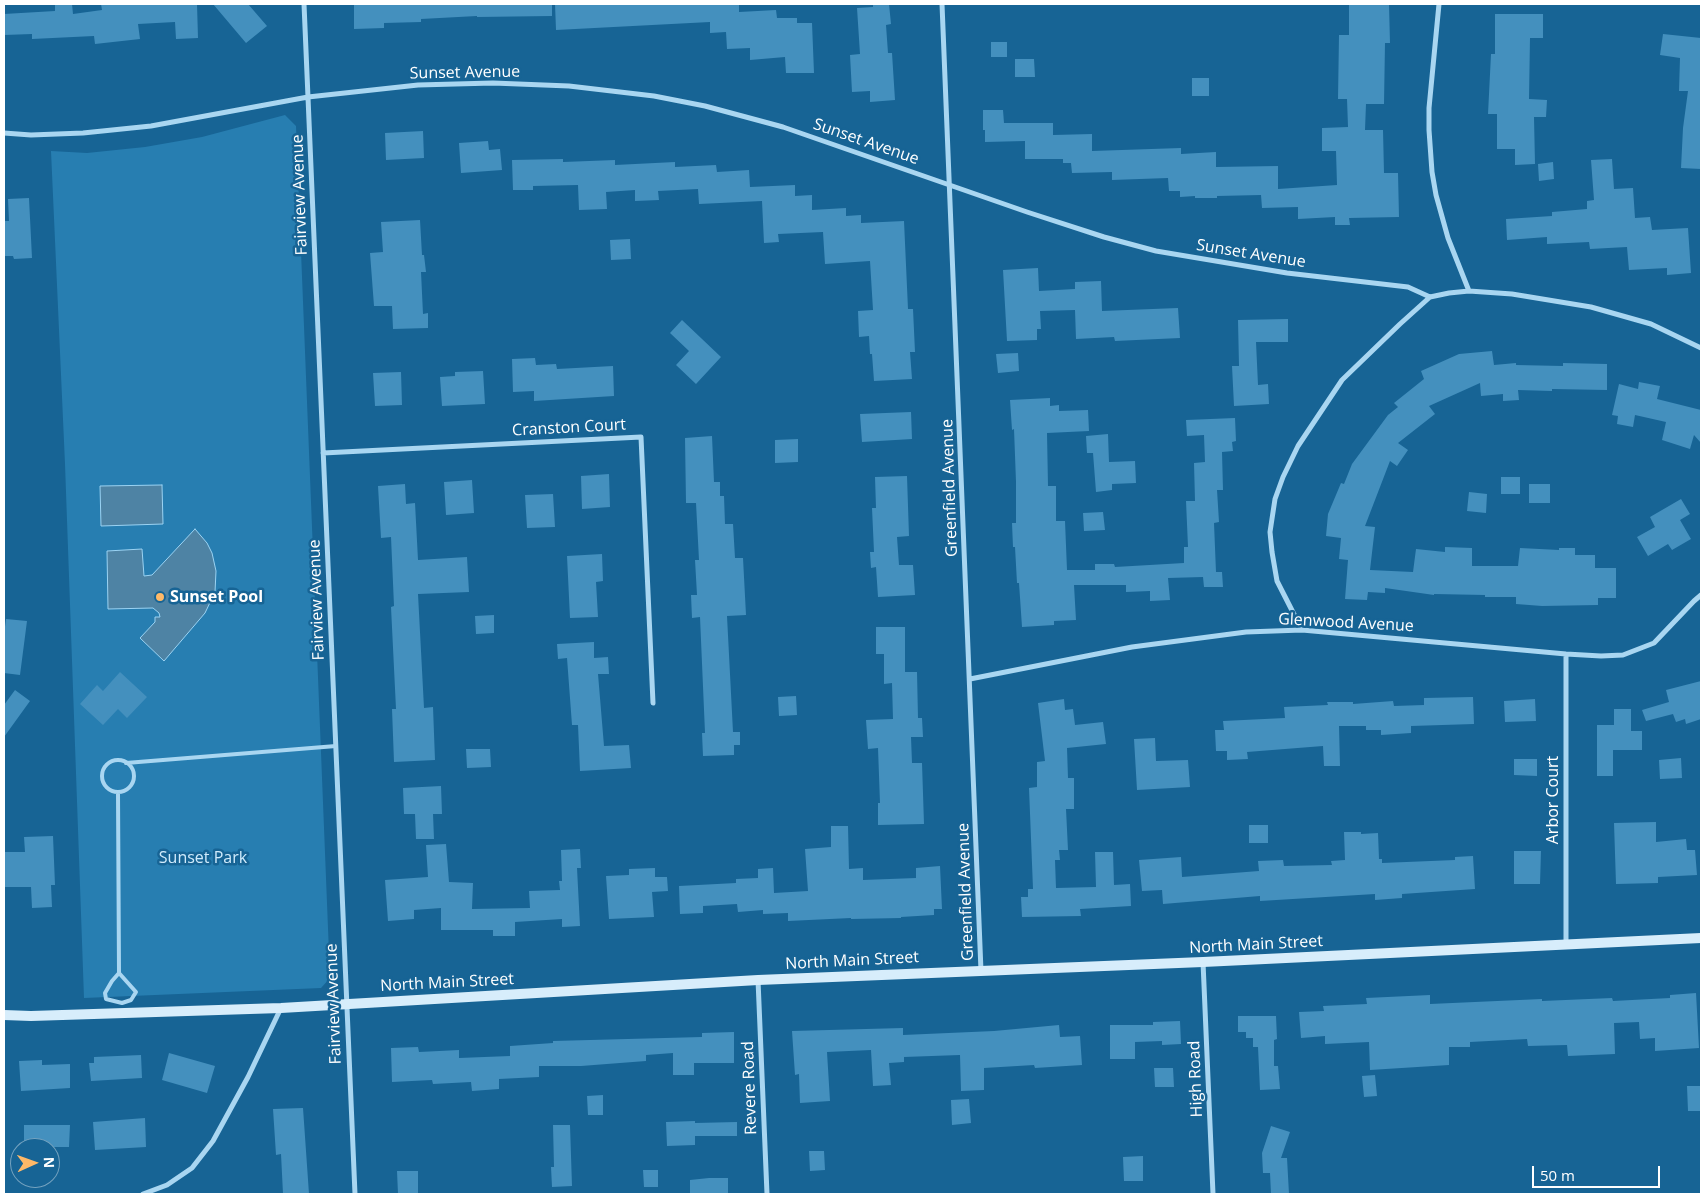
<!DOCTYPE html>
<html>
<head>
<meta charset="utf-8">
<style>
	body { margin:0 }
	#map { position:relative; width:1705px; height:1198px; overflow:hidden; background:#176495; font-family:"Open Sans",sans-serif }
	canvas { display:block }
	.frame { position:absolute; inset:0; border:5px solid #fff; pointer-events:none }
	.north { position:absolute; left:10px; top:1138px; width:50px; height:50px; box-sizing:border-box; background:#176495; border:1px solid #74a2bf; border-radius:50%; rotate:88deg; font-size:14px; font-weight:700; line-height:20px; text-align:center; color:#fff }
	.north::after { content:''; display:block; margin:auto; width:18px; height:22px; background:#ffb968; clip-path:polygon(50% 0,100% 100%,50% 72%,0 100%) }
	.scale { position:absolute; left:1532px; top:1166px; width:128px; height:22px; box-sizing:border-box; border:2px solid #fff; border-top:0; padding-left:6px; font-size:15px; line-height:18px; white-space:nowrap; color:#fff; -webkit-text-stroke:4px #176495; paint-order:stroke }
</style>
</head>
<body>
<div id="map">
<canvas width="1705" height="1198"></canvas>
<div class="frame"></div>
<div class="north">N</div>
<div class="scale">50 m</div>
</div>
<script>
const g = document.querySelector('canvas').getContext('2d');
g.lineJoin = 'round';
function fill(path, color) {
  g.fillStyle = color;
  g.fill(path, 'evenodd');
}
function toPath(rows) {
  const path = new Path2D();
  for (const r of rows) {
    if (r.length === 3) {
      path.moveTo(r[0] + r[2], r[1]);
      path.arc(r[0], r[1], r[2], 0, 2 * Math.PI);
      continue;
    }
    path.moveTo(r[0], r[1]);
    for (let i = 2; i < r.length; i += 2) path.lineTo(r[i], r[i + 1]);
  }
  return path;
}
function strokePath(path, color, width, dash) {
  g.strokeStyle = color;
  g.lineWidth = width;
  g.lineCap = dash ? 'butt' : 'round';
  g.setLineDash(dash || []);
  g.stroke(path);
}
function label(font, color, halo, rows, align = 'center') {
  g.font = font + ' "Open Sans",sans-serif';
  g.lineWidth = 5;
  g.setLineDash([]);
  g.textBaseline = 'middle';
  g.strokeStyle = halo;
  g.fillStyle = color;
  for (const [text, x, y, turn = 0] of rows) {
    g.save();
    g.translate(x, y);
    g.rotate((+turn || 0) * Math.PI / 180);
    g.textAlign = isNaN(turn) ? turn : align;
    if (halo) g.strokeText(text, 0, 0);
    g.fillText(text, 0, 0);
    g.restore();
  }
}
const green = toPath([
	[285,115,296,126,330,978,321,988,84,998,65,464,51,151,87,153,145,147,202,137]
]);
const water = toPath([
	[162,485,163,524,101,526,100,486,162,485],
	[195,529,207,543,212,553,216,571,215,592,205,613,164,661,140,638,155,622,155,617,160,617,159,613,153,608,108,609,107,551,142,549,144,576,152,575,195,529]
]);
const building = toPath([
	[55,4,72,4,73,14,102,10,101,4,197,4,198,38,176,39,175,22,138,24,140,39,95,44,94,36,32,39,32,34,4,35,4,14,55,11],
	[213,4,248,4,267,26,246,43],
	[354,4,552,4,552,16,477,17,477,16,421,19,421,22,384,23,384,28,354,29],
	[555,4,739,4,739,12,776,10,777,18,797,18,797,23,812,23,814,73,786,73,785,57,750,60,750,48,727,49,726,32,710,33,710,22,556,30],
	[873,4,889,4,891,24,886,25,888,53,892,53,895,100,870,102,870,91,852,92,850,55,860,54,857,8,873,7],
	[1349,4,1389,4,1390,43,1385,43,1384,104,1366,104,1365,130,1383,130,1384,173,1398,173,1399,217,1349,218,1350,225,1335,225,1335,217,1298,219,1298,207,1262,208,1261,195,1217,196,1217,198,1195,198,1195,196,1180,197,1180,191,1169,191,1168,178,1112,180,1112,172,1072,173,1071,163,1063,163,1063,159,1025,159,1025,141,985,142,985,130,983,130,983,110,1003,110,1004,123,1053,123,1053,135,1092,134,1092,151,1181,148,1181,154,1216,152,1216,167,1278,166,1278,189,1337,185,1336,151,1322,151,1322,128,1348,127,1347,99,1338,99,1339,35,1349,35],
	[1495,14,1543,14,1543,38,1530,38,1529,99,1547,100,1546,117,1534,117,1535,164,1515,165,1515,149,1497,149,1497,114,1488,114,1491,54,1495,54],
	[1663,34,1701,38,1701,169,1681,168,1683,128,1688,91,1679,91,1680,58,1660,55],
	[991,42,1007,42,1007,57,991,57],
	[1015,59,1034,59,1035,77,1015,77],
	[1192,78,1209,78,1209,96,1192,96],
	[423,131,424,158,386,160,385,133],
	[488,141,489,150,500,149,502,170,461,173,459,143],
	[563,159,563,162,615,160,615,165,675,162,675,167,716,165,717,172,749,170,750,187,795,185,795,196,812,195,812,210,846,208,846,216,861,215,861,223,904,221,908,309,913,309,915,352,910,352,912,379,874,381,872,354,870,354,869,336,859,337,858,311,873,310,870,261,825,264,823,232,778,234,779,242,764,243,762,201,699,204,698,189,658,191,659,200,635,201,635,190,606,192,607,209,579,210,578,185,533,186,533,190,513,190,512,160],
	[1612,159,1614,189,1633,188,1635,218,1650,217,1652,230,1688,228,1691,273,1667,275,1667,268,1629,270,1627,247,1590,249,1589,242,1547,244,1547,237,1507,240,1506,219,1552,216,1552,212,1587,209,1587,201,1594,200,1591,160],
	[1553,162,1554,179,1539,181,1538,164],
	[29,198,32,258,14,259,13,256,4,256,4,221,9,221,8,199],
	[420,220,422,255,424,255,426,272,421,272,423,314,428,313,428,328,393,329,392,306,374,306,370,253,383,252,381,222],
	[630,239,631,259,611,260,610,240],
	[1038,268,1039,291,1075,289,1075,282,1101,281,1102,311,1178,308,1180,338,1115,341,1114,337,1076,339,1075,310,1040,311,1041,329,1037,329,1037,340,1007,341,1003,270],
	[1288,319,1288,342,1256,342,1258,385,1268,384,1269,404,1234,406,1232,366,1239,366,1238,320],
	[682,320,721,357,696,384,676,365,689,351,670,333],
	[1492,351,1494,365,1516,363,1516,365,1563,366,1563,363,1607,364,1607,390,1552,389,1552,391,1518,390,1519,400,1503,401,1503,394,1481,396,1480,383,1429,406,1435,414,1398,443,1408,450,1397,466,1390,461,1365,526,1375,527,1370,570,1413,572,1416,549,1445,552,1445,547,1472,548,1472,566,1518,566,1520,548,1559,550,1559,548,1575,548,1575,555,1595,555,1595,568,1616,568,1616,598,1598,598,1598,605,1542,606,1516,604,1516,597,1485,597,1485,595,1434,594,1434,595,1385,588,1385,593,1368,592,1367,600,1345,599,1348,560,1339,559,1341,538,1326,536,1328,514,1341,483,1344,484,1352,464,1388,415,1398,407,1394,403,1424,379,1421,371,1459,354],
	[1018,353,1019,371,998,373,996,354],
	[535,358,536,365,556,364,557,369,613,366,614,396,534,401,534,391,513,392,512,359],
	[483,371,485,404,442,406,440,377,455,376,455,372],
	[401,372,402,405,375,406,373,373],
	[1639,382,1660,386,1657,399,1701,410,1701,443,1694,435,1690,449,1662,440,1666,422,1635,415,1633,427,1617,424,1618,416,1612,415,1619,384,1638,389],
	[1050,398,1050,406,1059,405,1059,411,1088,410,1089,431,1047,433,1048,486,1056,486,1056,521,1065,521,1067,570,1095,570,1095,564,1114,564,1115,567,1184,563,1184,547,1188,547,1186,501,1195,501,1194,463,1205,462,1204,435,1187,436,1186,420,1235,418,1236,441,1232,442,1233,451,1222,452,1223,490,1217,490,1219,522,1214,523,1216,572,1222,572,1223,587,1204,587,1203,577,1168,578,1170,600,1150,601,1150,591,1126,592,1126,585,1074,585,1076,620,1054,621,1054,625,1022,627,1019,583,1017,583,1015,547,1013,547,1012,523,1016,523,1016,482,1014,429,1012,430,1010,400],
	[911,412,912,439,862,442,860,414],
	[1108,434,1109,462,1135,461,1136,483,1112,484,1112,490,1096,492,1093,453,1087,453,1086,436],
	[712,436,714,482,720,482,720,496,724,496,725,524,733,524,735,558,743,558,746,615,727,616,733,732,740,732,740,745,734,745,734,755,703,756,702,733,705,733,700,617,692,618,691,595,697,595,695,560,699,560,696,503,686,503,685,438],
	[798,439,798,462,775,463,775,440],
	[609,474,610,507,582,509,581,476],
	[907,476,909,536,897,537,899,565,913,565,915,595,878,597,876,567,871,568,870,552,874,552,872,508,876,508,875,477],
	[1501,477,1520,477,1520,494,1501,494],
	[472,480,474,513,446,515,444,482],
	[405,484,406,504,415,503,418,560,467,557,469,592,418,594,424,708,433,707,435,760,394,762,392,709,396,709,391,607,394,606,391,537,381,538,378,486],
	[1529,484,1550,484,1550,503,1529,503],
	[1469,492,1487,494,1486,513,1467,511],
	[553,494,555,527,527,528,525,495],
	[1681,499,1690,514,1680,520,1691,539,1672,550,1668,544,1648,556,1637,537,1655,527,1650,517],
	[1103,512,1105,530,1084,531,1083,513],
	[602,554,603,581,596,582,598,617,570,618,567,556],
	[494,615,494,633,476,634,475,616],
	[6,619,27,621,20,675,4,673,4,634],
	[876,627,905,627,905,672,917,672,918,718,922,718,923,737,911,737,912,763,922,763,924,824,878,825,878,803,880,803,878,748,868,749,866,720,893,719,892,683,884,684,884,654,876,654],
	[594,642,594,658,608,657,609,674,598,674,604,746,629,745,631,768,580,771,578,725,572,725,567,658,558,659,557,644],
	[120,672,147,697,127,718,118,709,103,725,80,704,97,685,103,691],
	[1701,681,1701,719,1686,724,1685,719,1676,722,1673,714,1646,721,1642,710,1669,702,1666,690],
	[15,690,30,701,4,737,4,705],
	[796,696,797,715,779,716,778,697],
	[1473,697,1474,724,1411,726,1411,733,1381,735,1381,730,1366,730,1366,726,1339,726,1340,766,1324,766,1323,746,1247,752,1248,759,1227,760,1227,751,1216,751,1215,730,1224,730,1223,721,1285,718,1284,707,1328,705,1327,702,1353,702,1353,704,1393,701,1394,706,1424,705,1424,698],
	[1064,699,1065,710,1073,709,1075,725,1103,722,1106,744,1067,748,1068,778,1074,778,1074,809,1066,809,1068,850,1059,850,1060,860,1055,860,1056,888,1096,887,1095,852,1113,852,1114,885,1130,884,1131,906,1080,909,1081,916,1022,917,1021,897,1028,897,1028,889,1033,889,1029,788,1037,787,1037,762,1045,761,1038,703],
	[1535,699,1536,721,1505,722,1504,701],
	[1614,709,1631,709,1631,731,1642,731,1642,750,1613,750,1613,776,1597,776,1597,725,1614,725],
	[1155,738,1156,761,1188,760,1190,787,1137,790,1134,739],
	[466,749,490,749,491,767,467,768],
	[1681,758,1682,778,1660,779,1659,760],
	[1514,759,1537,759,1537,776,1514,775],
	[441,786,442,814,433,814,434,839,416,839,415,814,404,814,403,788],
	[1656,822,1656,842,1686,839,1687,850,1695,850,1697,875,1658,877,1658,883,1616,884,1614,823],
	[1249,825,1268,825,1268,843,1249,843],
	[831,826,848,826,849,869,863,868,863,880,916,878,916,868,940,866,942,909,934,909,934,915,901,917,901,918,851,919,851,918,788,921,788,913,763,914,763,910,738,912,737,904,703,906,703,913,680,914,679,886,736,883,736,879,758,878,758,869,773,868,774,893,808,891,805,849,831,847],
	[1344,832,1361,832,1361,834,1378,833,1379,859,1382,859,1382,863,1455,860,1455,857,1473,856,1475,889,1402,894,1402,898,1375,900,1375,894,1260,901,1260,896,1163,904,1162,890,1142,891,1139,860,1181,857,1182,877,1259,871,1258,861,1283,860,1284,866,1332,865,1331,861,1345,860],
	[53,836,55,885,51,885,52,907,32,908,31,887,4,887,4,852,25,852,24,837],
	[446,844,449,882,473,883,472,909,530,908,529,891,560,890,559,881,562,881,561,850,580,849,581,868,577,868,580,926,562,927,562,919,515,922,515,936,493,936,493,930,441,930,441,908,414,910,414,919,388,921,385,880,428,877,426,845],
	[1514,851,1541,851,1540,884,1514,884],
	[655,868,655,877,667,877,668,891,652,892,654,917,609,919,606,876,629,875,629,869],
	[1696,993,1699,1048,1655,1051,1655,1038,1640,1039,1639,1022,1614,1023,1615,1054,1568,1056,1567,1045,1528,1046,1527,1039,1470,1042,1470,1047,1449,1047,1449,1065,1370,1070,1369,1042,1325,1044,1325,1036,1301,1038,1299,1012,1324,1011,1323,1006,1367,1004,1366,998,1430,995,1430,1004,1542,999,1542,1001,1612,998,1613,1001,1670,998,1670,995],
	[1238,1016,1276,1016,1277,1039,1274,1040,1274,1066,1278,1066,1280,1089,1260,1090,1258,1047,1253,1047,1253,1038,1246,1038,1246,1032,1238,1032],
	[1180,1021,1181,1044,1162,1045,1162,1041,1135,1042,1135,1059,1110,1059,1110,1025,1153,1025,1153,1022],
	[1059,1025,1060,1037,1080,1036,1082,1065,1035,1068,1034,1065,984,1068,984,1090,961,1091,960,1055,904,1057,904,1062,889,1063,891,1085,873,1086,871,1050,827,1052,830,1101,800,1103,799,1074,795,1075,792,1031,903,1028,903,1035,994,1031],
	[734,1032,734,1063,694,1063,694,1075,673,1075,673,1053,646,1055,646,1061,581,1066,539,1066,539,1077,499,1079,499,1089,472,1091,471,1082,433,1084,432,1080,392,1082,391,1048,418,1047,419,1052,459,1050,459,1058,510,1056,510,1046,553,1043,553,1041,702,1037,702,1033],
	[169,1053,215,1066,207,1093,162,1080],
	[141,1055,142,1078,91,1081,89,1063,94,1063,94,1057],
	[42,1060,42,1065,70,1064,70,1088,21,1091,19,1061],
	[1154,1068,1173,1068,1174,1087,1155,1087],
	[1375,1075,1377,1096,1364,1097,1362,1076],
	[1687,1086,1701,1086,1701,1111,1688,1111],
	[603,1095,603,1115,588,1115,587,1096],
	[969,1099,971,1123,952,1125,951,1100],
	[303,1108,309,1194,283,1194,281,1154,276,1155,273,1109],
	[145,1118,146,1147,95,1150,93,1122],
	[695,1121,695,1123,737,1122,737,1136,695,1136,695,1145,667,1146,666,1122],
	[24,1125,70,1125,69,1147,24,1147],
	[553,1125,570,1125,572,1186,552,1187,551,1167,554,1167],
	[1271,1126,1290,1132,1281,1158,1287,1158,1289,1194,1271,1194,1270,1173,1263,1173,1262,1153],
	[809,1151,824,1151,825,1170,810,1171],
	[1143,1156,1143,1181,1124,1181,1123,1157],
	[643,1170,658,1170,658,1187,644,1187],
	[397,1171,418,1171,418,1194,398,1194],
	[709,1178,728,1178,728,1194,690,1194,690,1180]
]);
const lane = toPath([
	[118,776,16],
	[126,763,336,746],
	[118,793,119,973,136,992,131,1000,122,1003,106,999,105,993,112,981,119,973]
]);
const street = toPath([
	[304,4,355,1194],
	[942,4,981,971],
	[1439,4,1429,108,1429,130,1432,172,1436,195,1448,238,1469,291],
	[4,133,31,135,83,133,151,126,308,97,418,85,493,83,569,86,654,96,705,106,783,127,1027,212,1104,237,1156,251,1287,273,1408,287,1430,297,1449,293,1469,291,1512,294,1591,307,1651,324,1701,348],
	[323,453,641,437,653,703],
	[1302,630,1277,581,1272,552,1270,532,1275,499,1283,477,1298,446,1342,380,1400,324,1430,297],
	[1566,654,1566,946],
	[970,679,1132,647,1246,632,1302,630,1566,654,1601,656,1623,655,1654,643,1694,601,1701,595],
	[1203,962,1213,1194],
	[758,980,767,1194],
	[143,1194,167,1185,192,1168,213,1141,248,1077,281,1008]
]);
const secondary = toPath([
	[4,1015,31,1016,281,1008,758,980,1203,962,1701,938]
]);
const markers = [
	[160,597,5,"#ffb968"]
];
const streetNames = [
	["Sunset Avenue",465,73,-1],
	["Sunset Avenue",866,142,19],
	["Fairview Avenue",300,195,-92],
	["Sunset Avenue",1251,254,9],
	["Cranston Court",569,428,-3],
	["Greenfield Avenue",950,488,-92],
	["Fairview Avenue",317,600,-92],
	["Glenwood Avenue",1346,623,3],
	["Arbor Court",1553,800,-90],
	["Greenfield Avenue",966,892,-92],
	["North Main Street",1256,945,-3],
	["North Main Street",852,961,-3],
	["North Main Street",447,983,-3],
	["Fairview Avenue",334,1004,-92],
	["High Road",1196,1079,-92],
	["Revere Road",750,1088,-92]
];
const poiNames = [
	["Sunset Pool",170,597]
];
const parkNames = [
	["Sunset Park",203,858]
];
fill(green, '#277eb1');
fill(water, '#4e83a4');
strokePath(water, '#9bd3f3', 1);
fill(building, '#4490be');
strokePath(lane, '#a9d6f1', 4);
strokePath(street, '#a9d6f1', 5);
strokePath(secondary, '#d7edfb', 10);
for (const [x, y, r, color] of markers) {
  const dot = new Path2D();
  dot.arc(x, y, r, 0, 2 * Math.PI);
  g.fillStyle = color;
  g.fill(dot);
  strokePath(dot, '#176495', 2);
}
label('16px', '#fff', '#176495', streetNames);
label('bold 16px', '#fff', '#176495', poiNames, 'left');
label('16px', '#d0ebfc', '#176495', parkNames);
</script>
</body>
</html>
